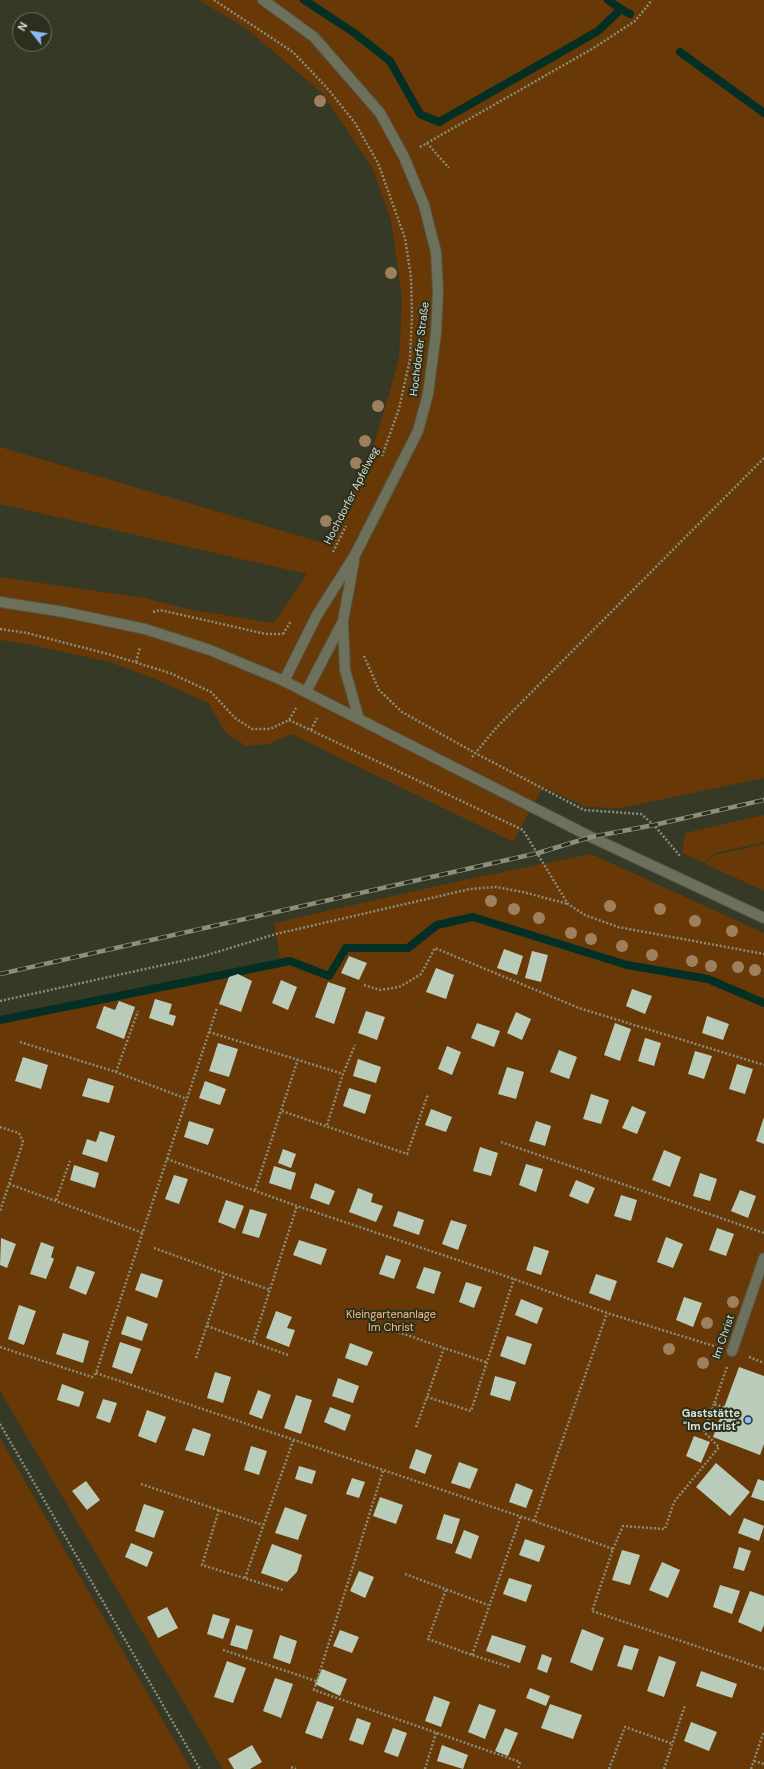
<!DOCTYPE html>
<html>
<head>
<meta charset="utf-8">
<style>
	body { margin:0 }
	#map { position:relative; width:764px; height:1769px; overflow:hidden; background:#353925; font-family:"DM Sans",sans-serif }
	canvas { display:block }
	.north { position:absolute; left:12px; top:12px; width:40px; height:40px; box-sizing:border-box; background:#2b2f1b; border:1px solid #727564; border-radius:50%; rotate:300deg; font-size:11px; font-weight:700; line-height:16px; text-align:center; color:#dcdfd2 }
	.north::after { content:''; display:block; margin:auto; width:14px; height:18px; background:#8bb9fc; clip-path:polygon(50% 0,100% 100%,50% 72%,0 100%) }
</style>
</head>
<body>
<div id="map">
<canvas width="764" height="1769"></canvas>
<div class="north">N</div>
</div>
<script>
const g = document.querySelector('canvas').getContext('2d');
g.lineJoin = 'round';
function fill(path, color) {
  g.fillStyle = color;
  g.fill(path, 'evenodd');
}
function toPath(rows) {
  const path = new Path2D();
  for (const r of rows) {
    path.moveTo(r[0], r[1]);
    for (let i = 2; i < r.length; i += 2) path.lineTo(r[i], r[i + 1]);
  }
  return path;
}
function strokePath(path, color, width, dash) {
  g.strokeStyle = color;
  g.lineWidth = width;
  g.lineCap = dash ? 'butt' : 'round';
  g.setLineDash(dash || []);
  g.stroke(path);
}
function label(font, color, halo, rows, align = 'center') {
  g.font = font + ' "DM Sans",sans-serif';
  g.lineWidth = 4;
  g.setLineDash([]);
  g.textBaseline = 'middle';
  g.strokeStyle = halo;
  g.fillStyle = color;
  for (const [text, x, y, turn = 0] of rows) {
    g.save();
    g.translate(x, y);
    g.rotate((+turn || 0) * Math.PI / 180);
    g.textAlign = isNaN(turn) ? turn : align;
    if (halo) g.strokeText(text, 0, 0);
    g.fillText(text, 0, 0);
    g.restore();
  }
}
const green = toPath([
	[199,0,764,0,764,778,621,808,586,807,543,787,513,842,291,734,269,744,246,746,226,733,208,703,155,679,110,662,27,644,0,640,0,577,145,598,192,610,274,623,307,574,0,504,0,447,327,544,369,458,380,425,399,359,402,299,391,220,372,167,322,93,247,29],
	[764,815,764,842,715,853,704,863,682,853,685,833],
	[764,844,764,891,705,864,715,855],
	[591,854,764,933,764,1769,223,1769,0,1391,0,1022,82,1008,281,964,274,923,464,880],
	[0,1438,191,1769,0,1769]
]);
const stream = toPath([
	[304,0,353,32,390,61,420,114,439,122,598,31,621,9,630,14],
	[608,0,621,9],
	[680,52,764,113],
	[0,1020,290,961,329,976,346,948,408,948,437,925,473,917,627,965,708,979,764,1003]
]);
const building = toPath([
	[504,949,523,956,517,975,497,968],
	[532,951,548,955,541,982,525,978],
	[349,956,367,963,359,980,341,973],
	[436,968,454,975,446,999,426,992],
	[238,974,252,981,241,1012,219,1004,229,977],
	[281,980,297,987,288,1010,272,1003],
	[328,982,346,988,334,1024,315,1017],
	[632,989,652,996,645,1014,626,1006],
	[155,999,172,1004,169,1014,176,1016,173,1026,149,1018],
	[119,1001,135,1007,124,1039,96,1028,104,1006,115,1010],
	[366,1011,385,1017,377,1040,358,1033],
	[516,1012,531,1019,522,1040,507,1033],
	[707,1016,729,1024,723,1040,702,1033],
	[477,1023,500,1031,494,1047,471,1038],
	[615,1023,631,1029,620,1061,604,1055],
	[645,1038,661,1043,654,1066,638,1061],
	[218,1043,238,1049,229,1077,209,1071],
	[447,1046,461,1052,452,1075,438,1069],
	[559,1050,577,1057,569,1079,550,1072],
	[695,1051,712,1056,704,1079,688,1074],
	[23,1057,48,1065,41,1089,15,1081],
	[358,1059,381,1067,376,1083,353,1076],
	[737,1064,753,1069,745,1094,729,1089],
	[507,1067,524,1072,516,1099,498,1094],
	[88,1078,114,1086,109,1103,82,1096],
	[205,1081,226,1089,220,1105,199,1098],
	[349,1088,371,1095,365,1114,343,1106],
	[591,1094,609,1100,601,1124,583,1119],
	[632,1106,646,1112,637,1134,622,1128],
	[431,1109,452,1117,446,1132,425,1125],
	[764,1117,764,1144,756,1141],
	[189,1121,214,1129,208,1145,184,1137],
	[536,1121,551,1126,545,1146,529,1141],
	[100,1131,115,1136,107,1162,82,1154,87,1139,96,1142],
	[480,1147,498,1153,491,1176,473,1171],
	[283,1149,296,1154,291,1168,278,1163],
	[664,1150,681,1157,670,1187,652,1180],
	[526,1164,543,1169,536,1192,519,1185],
	[74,1165,99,1173,95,1188,70,1180],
	[274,1166,296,1173,291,1190,269,1183],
	[700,1173,717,1179,710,1201,693,1196],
	[174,1175,188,1179,179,1204,165,1199],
	[576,1180,595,1188,588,1204,569,1196],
	[315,1183,335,1191,329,1205,310,1198],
	[358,1188,373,1194,371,1202,383,1206,376,1222,349,1212],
	[740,1190,756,1196,748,1218,731,1211],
	[621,1195,637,1200,631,1221,614,1216],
	[226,1200,244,1206,235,1229,218,1222],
	[250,1209,267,1214,259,1238,242,1233],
	[398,1211,424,1220,419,1235,393,1226],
	[451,1220,467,1225,458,1250,442,1244],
	[717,1228,734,1234,726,1256,709,1250],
	[666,1237,683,1244,673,1268,657,1262],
	[1,1238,16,1244,7,1268,0,1265],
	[299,1240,327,1249,321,1265,293,1255],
	[41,1242,54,1247,51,1257,54,1259,46,1279,30,1274],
	[534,1246,549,1251,541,1275,526,1270],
	[386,1255,401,1260,394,1279,379,1274],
	[77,1266,95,1272,86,1295,69,1288],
	[424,1267,441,1272,434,1294,416,1288],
	[141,1273,163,1280,157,1298,135,1290],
	[596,1274,617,1281,610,1301,589,1293],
	[466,1282,482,1287,474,1308,459,1302],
	[684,1297,702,1303,693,1327,676,1320],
	[521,1299,543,1308,537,1324,515,1315],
	[19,1305,36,1311,24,1345,8,1339],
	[276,1311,292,1317,287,1328,295,1330,289,1347,266,1338],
	[127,1316,148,1324,142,1341,121,1334],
	[63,1333,89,1341,83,1363,56,1354],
	[507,1336,532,1344,525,1365,500,1356],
	[120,1342,141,1349,132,1374,112,1367],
	[350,1343,373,1352,367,1366,345,1358],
	[739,1367,764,1376,764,1444,760,1455,713,1437],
	[215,1372,231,1377,223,1403,207,1398],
	[495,1376,516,1382,510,1401,490,1395],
	[338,1378,359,1386,353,1403,332,1396],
	[62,1384,84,1392,79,1407,57,1400],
	[258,1390,271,1395,262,1419,249,1414],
	[296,1395,312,1400,301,1434,284,1428],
	[103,1399,117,1403,110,1423,96,1418],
	[330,1407,351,1415,345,1431,324,1422],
	[147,1410,166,1417,156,1443,138,1436],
	[193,1428,211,1434,204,1456,185,1450],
	[694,1436,710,1442,701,1463,686,1456],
	[251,1446,267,1451,259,1475,244,1470],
	[416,1449,432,1455,425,1474,409,1468],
	[459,1462,478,1469,470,1489,451,1483],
	[716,1463,750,1492,730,1516,696,1487],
	[299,1466,316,1471,312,1484,295,1479],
	[352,1478,365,1482,359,1498,346,1494],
	[758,1479,764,1481,764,1501,751,1497],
	[86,1481,100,1500,87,1510,72,1491],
	[516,1483,533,1490,526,1508,509,1502],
	[380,1497,403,1505,396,1524,373,1516],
	[144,1504,164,1511,154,1538,135,1531],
	[285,1507,307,1515,298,1540,275,1533],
	[444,1514,460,1519,452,1544,436,1539],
	[744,1518,764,1526,759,1541,738,1533],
	[464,1530,479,1536,471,1559,455,1553],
	[525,1539,545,1546,539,1562,519,1555],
	[131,1543,153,1552,147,1567,125,1557],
	[272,1544,302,1555,297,1572,287,1582,261,1573],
	[739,1547,751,1551,744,1571,733,1568],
	[622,1550,640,1555,630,1585,612,1580],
	[662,1562,680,1570,668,1598,649,1590],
	[359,1571,374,1577,365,1598,350,1591],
	[509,1578,532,1585,526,1602,503,1594],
	[720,1585,740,1591,732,1614,713,1607],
	[750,1591,764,1596,764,1625,761,1632,738,1622],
	[167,1607,178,1628,158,1638,147,1617],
	[213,1614,230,1619,223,1639,207,1634],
	[236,1625,253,1630,247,1650,230,1645],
	[582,1629,604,1638,592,1671,570,1662],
	[340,1630,359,1637,352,1653,333,1646],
	[280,1635,297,1641,290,1664,273,1658],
	[492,1635,526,1646,520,1663,486,1651],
	[624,1645,639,1649,632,1670,617,1666],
	[542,1654,552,1658,547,1673,537,1669],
	[659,1656,676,1662,664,1697,647,1691],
	[227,1661,246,1668,233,1703,214,1697],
	[322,1669,347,1679,340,1696,315,1684],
	[701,1671,737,1684,732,1698,696,1686],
	[275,1678,293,1684,281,1718,263,1711],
	[530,1688,550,1696,546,1706,526,1698],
	[434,1696,450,1702,441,1727,425,1721],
	[317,1701,334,1707,322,1739,305,1733],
	[479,1704,496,1710,485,1739,468,1732],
	[550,1704,582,1715,573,1739,541,1728],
	[357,1718,371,1723,363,1745,349,1740],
	[691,1722,717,1732,709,1751,684,1741],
	[393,1728,407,1733,398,1757,384,1752],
	[505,1728,518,1733,508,1756,495,1751],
	[252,1745,262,1762,250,1769,234,1769,228,1759],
	[442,1745,468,1755,463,1769,437,1761]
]);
const path = toPath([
	[214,0,293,52,328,89,355,123,378,163,405,238,411,277,412,315,410,359,399,409,382,456],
	[427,143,592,49,635,21,652,0],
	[420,147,427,143,449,168],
	[333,552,346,526],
	[153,612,160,610,266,634,283,634],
	[0,629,27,633,108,654,170,673,211,692,235,718,252,729,270,729,289,720,296,708],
	[283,634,291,621],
	[364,656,379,690,402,712,475,753,584,810,641,814,654,825,680,856],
	[136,662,140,647],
	[289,720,523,830,568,904,585,915,618,927,764,954],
	[311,730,317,718],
	[472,757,497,727,764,458],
	[364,985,380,990,399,987,408,982,421,974,435,948,579,1008,764,1065],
	[0,1001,204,956,276,934,470,889,496,887,523,892,568,904],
	[209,1032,343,1074],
	[20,1042,116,1072,187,1099],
	[116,1072,138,1011],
	[282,1111,407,1154,428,1094],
	[327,1125,343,1074,355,1045],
	[0,1127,19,1133,23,1142,0,1211],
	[501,1142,764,1233],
	[167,1159,297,1206,514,1279,607,1313,714,1346],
	[9,1184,143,1233],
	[255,1190,298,1059],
	[56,1200,70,1161],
	[154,1248,270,1290],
	[207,1326,288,1355],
	[398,1332,444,1348],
	[253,1342,297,1206],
	[0,1347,92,1377,96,1373,217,1008],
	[749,1357,764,1363],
	[196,1358,224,1274],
	[486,1362,444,1348,427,1397,471,1411,514,1279],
	[727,1367,714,1404,735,1411],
	[96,1373,534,1521,613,1549,592,1611,764,1669],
	[0,1424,200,1769],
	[416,1427,427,1397],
	[383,1471,314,1690,520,1762,518,1769],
	[141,1484,263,1525],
	[219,1510,202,1565,283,1590],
	[534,1521,607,1313],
	[613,1549,623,1526,665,1529,674,1502,719,1447,704,1432,714,1404],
	[405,1574,488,1605],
	[245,1578,293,1441],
	[446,1590,428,1639,472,1655,510,1667],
	[223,1650,316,1681],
	[472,1655,521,1516],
	[754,1761,764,1764],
	[291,1767,296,1769],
	[425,1769,436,1733],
	[609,1769,625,1727,673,1744],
	[664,1769,685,1705],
	[751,1769,764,1731]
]);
const lane = toPath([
	[732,1351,764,1258]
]);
const secondary = toPath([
	[263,0,314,37,380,113,404,157,424,205,436,252,438,291,436,333,428,394,418,431,355,555,317,615,284,681],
	[0,602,64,612,145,629,210,650,284,681,591,837,764,918],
	[343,623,345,670,359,719],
	[306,692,343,621,354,561]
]);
const rail = toPath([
	[0,974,538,853,591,837,654,825,764,800]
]);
const trees = [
	[320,101],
	[391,273],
	[378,406],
	[365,441],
	[356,463],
	[326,521],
	[491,901],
	[610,906],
	[514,909],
	[660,909],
	[539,918],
	[695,921],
	[732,931],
	[571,933],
	[591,939],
	[622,946],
	[652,955],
	[692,961],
	[711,966],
	[738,967],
	[755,970],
	[733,1302],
	[707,1323],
	[669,1349],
	[703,1363]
];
const markers = [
	[748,1420,4,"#8bb9fc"]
];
const streetNames = [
	["Hochdorfer Straße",420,349,-83],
	["Hochdorfer Apfelweg",352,496,-63],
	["Im Christ",724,1337,-71]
];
const parkNames = [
	["Kleingartenanlage",391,1315],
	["Im Christ",391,1328]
];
const poiNames = [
	["Gaststätte",740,1414],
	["\"Im Christ\"",740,1427]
];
fill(green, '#683907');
strokePath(stream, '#042f25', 8);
fill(building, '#b9ccb9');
strokePath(lane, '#525544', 12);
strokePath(secondary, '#525544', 12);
strokePath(path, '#898d7d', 2.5, [2, 2]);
strokePath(lane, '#6d715b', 10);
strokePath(secondary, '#6d715b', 10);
strokePath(rail, '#8b8f7e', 4.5);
strokePath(rail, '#2b2f1b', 3, [9]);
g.fillStyle = '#9f805e';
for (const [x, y] of trees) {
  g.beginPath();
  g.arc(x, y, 6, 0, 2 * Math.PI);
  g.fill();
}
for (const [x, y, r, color] of markers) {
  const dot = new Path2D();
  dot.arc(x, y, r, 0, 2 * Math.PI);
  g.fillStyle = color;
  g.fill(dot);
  strokePath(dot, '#2b2f1b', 1.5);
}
label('11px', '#dcdfd2', '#2b2f1b', streetNames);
label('11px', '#f5bb8c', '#2b2f1b', parkNames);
label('bold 11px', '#dcdfd2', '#2b2f1b', poiNames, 'right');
</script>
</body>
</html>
